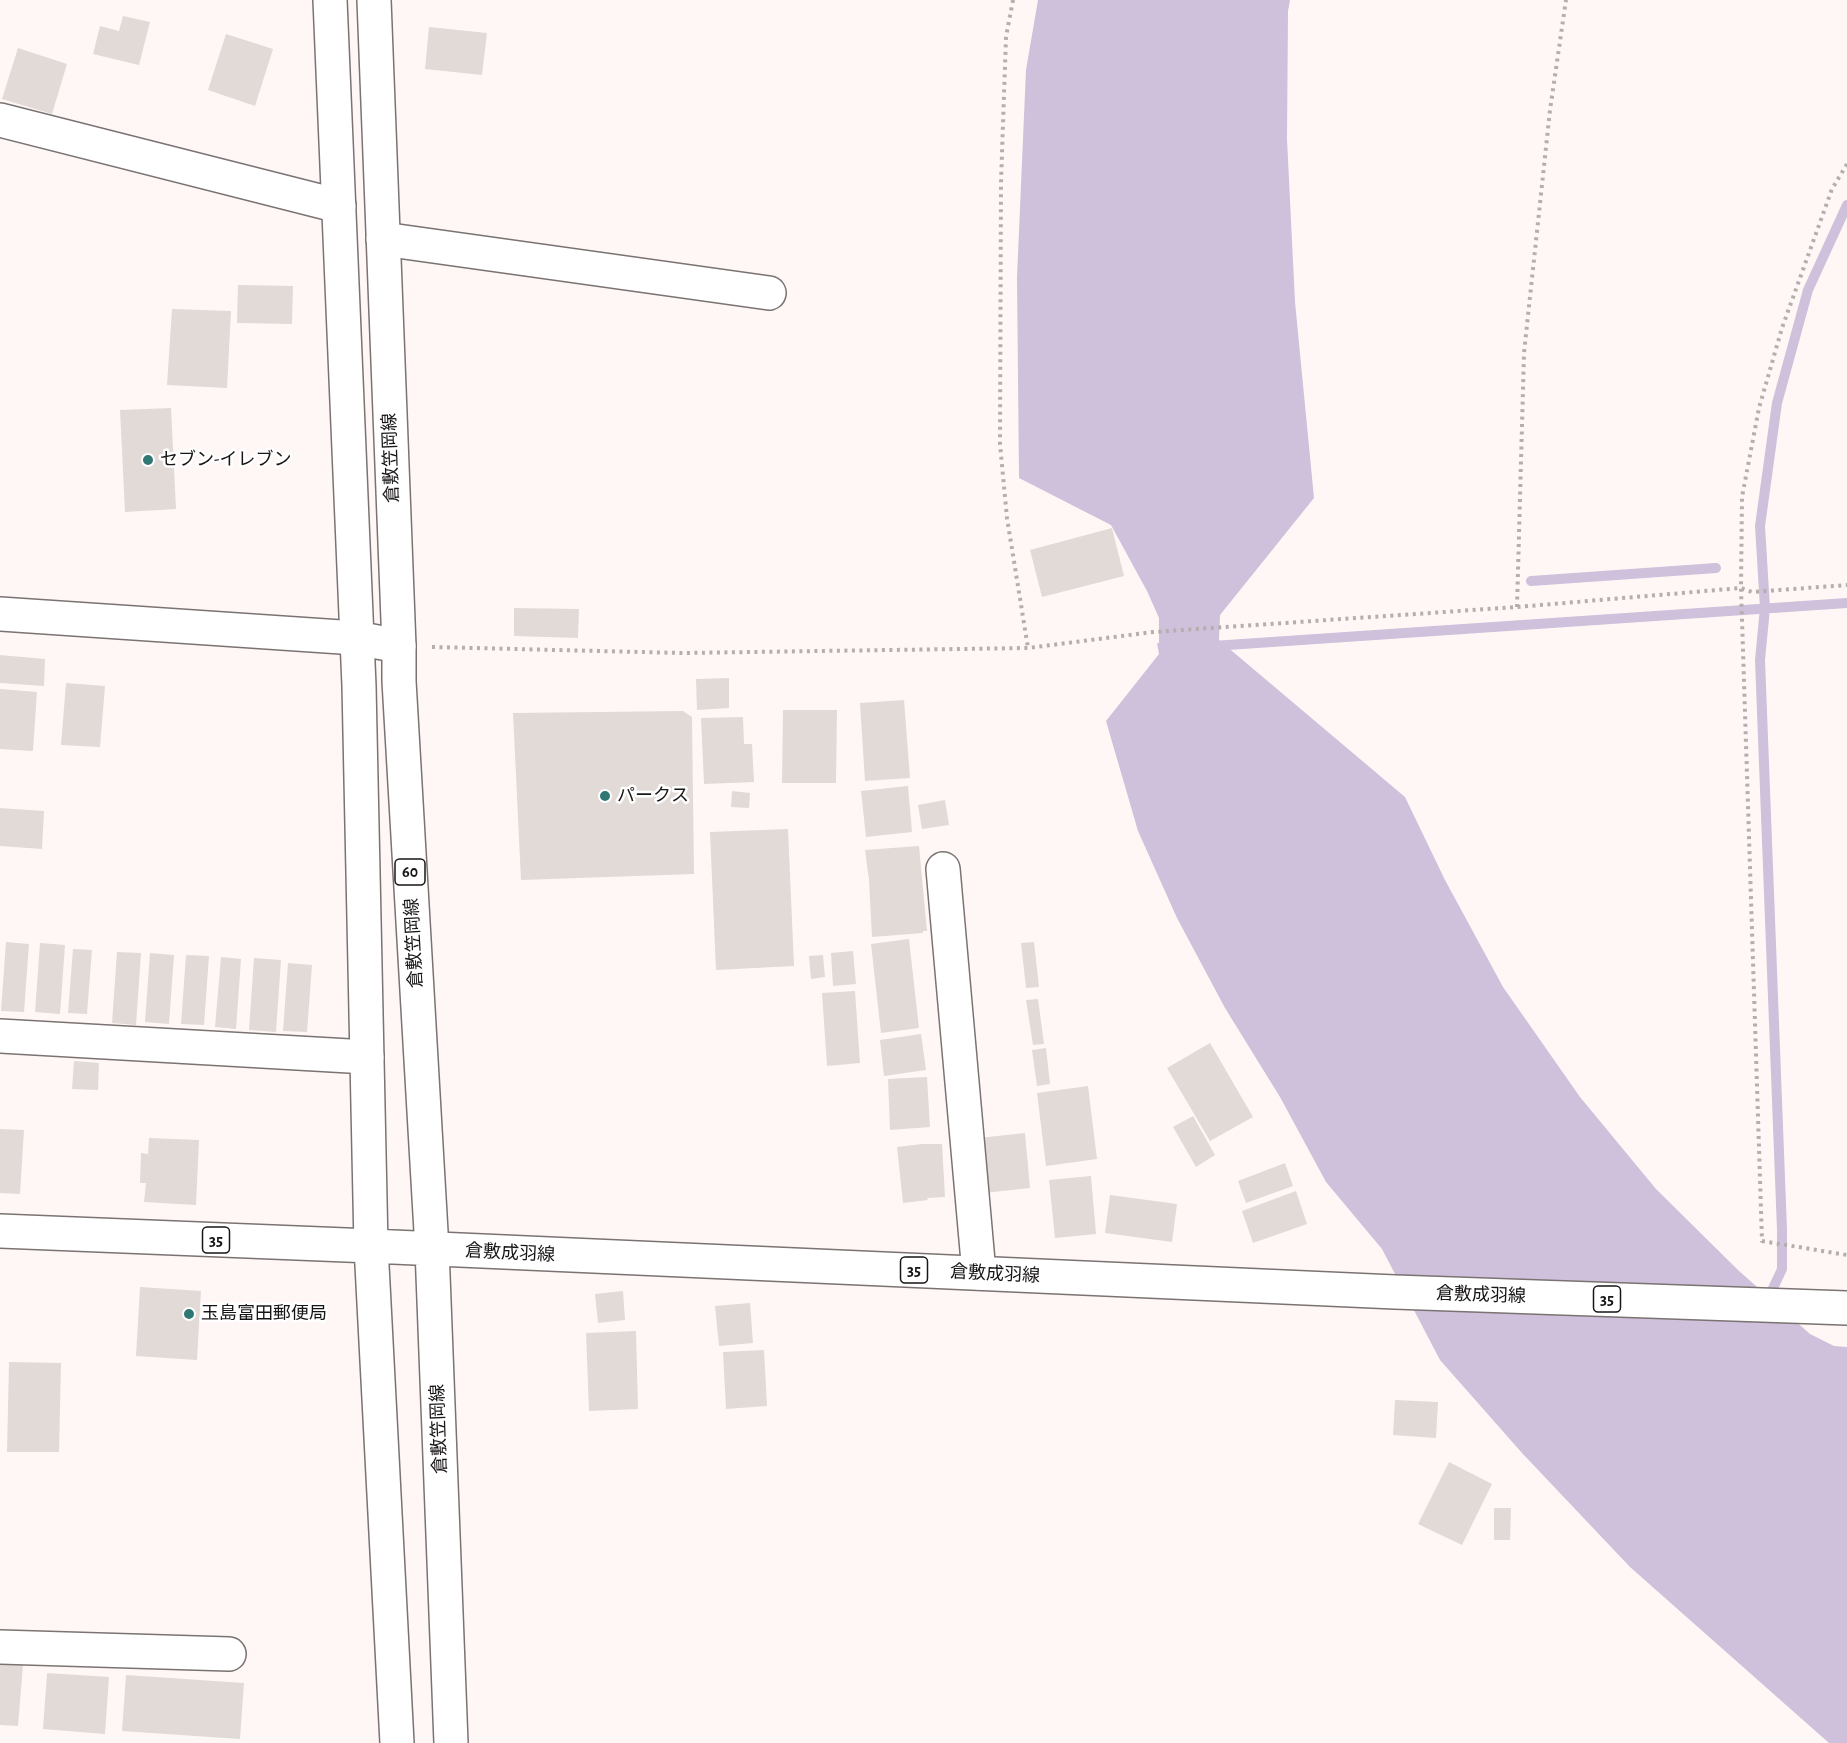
<!DOCTYPE html>
<html>
<head>
<meta charset="utf-8">
<style>
	body { margin:0 }
	canvas { display:block; background:#fef7f6 }
</style>
</head>
<body>
<canvas width="1847" height="1743"></canvas>
<script>
const g = document.querySelector('canvas').getContext('2d');
g.lineJoin = 'round';
function fill(path, color) {
  g.fillStyle = color;
  g.fill(path, 'evenodd');
}
function toPath(rows) {
  const path = new Path2D();
  for (const r of rows) {
    path.moveTo(r[0], r[1]);
    for (let i = 2; i < r.length; i += 2) path.lineTo(r[i], r[i + 1]);
  }
  return path;
}
function strokePath(path, color, width, dash) {
  g.strokeStyle = color;
  g.lineWidth = width;
  g.lineCap = dash ? 'butt' : 'round';
  g.setLineDash(dash || []);
  g.stroke(path);
}
function label(font, color, halo, rows, align = 'center') {
  g.font = font + ' "Alegreya Sans","Noto Sans JP",sans-serif';
  g.lineWidth = 5;
  g.setLineDash([]);
  g.textBaseline = 'middle';
  g.strokeStyle = halo;
  g.fillStyle = color;
  for (const [text, x, y, turn = 0] of rows) {
    g.save();
    g.translate(x, y);
    g.rotate((+turn || 0) * Math.PI / 180);
    g.textAlign = isNaN(turn) ? turn : align;
    if (halo) g.strokeText(text, 0, 0);
    g.fillText(text, 0, 0);
    g.restore();
  }
}
const water = toPath([
	[1038,0,1290,0,1288,11,1287,139,1295,302,1314,498,1220,615,1219,640,1405,797,1445,880,1503,987,1580,1097,1656,1189,1738,1270,1810,1334,1834,1346,1847,1347,1847,1743,1829,1743,1630,1567,1522,1453,1440,1360,1382,1249,1326,1182,1280,1097,1225,1008,1177,918,1138,831,1106,721,1159,654,1157,643,1159,643,1159,618,1147,591,1111,525,1019,478,1017,277,1026,70]
]);
const stream = toPath([
	[1531,581,1716,568],
	[1213,646,1847,603],
	[1767,1301,1782,1269,1782,1230,1760,660,1765,608,1760,526,1777,403,1808,290,1847,205]
]);
const building = toPath([
	[123,16,150,22,139,65,93,54,100,26,119,31],
	[429,27,487,33,482,75,425,69],
	[226,34,273,49,255,106,208,90],
	[18,48,67,64,52,114,2,99],
	[238,285,293,286,292,324,237,323],
	[172,309,231,311,227,388,167,385],
	[171,408,176,509,125,512,120,410],
	[1112,528,1124,576,1042,597,1030,550],
	[514,608,579,609,578,638,514,636],
	[0,655,45,659,44,686,0,683],
	[729,678,729,708,697,710,696,679],
	[66,683,105,686,100,747,61,745],
	[0,689,37,692,33,751,0,749],
	[904,700,910,778,865,781,860,703],
	[783,710,837,710,836,783,782,783],
	[683,711,692,717,694,874,521,880,513,713],
	[743,717,744,744,752,744,754,782,704,784,701,718],
	[908,786,912,832,866,837,861,791],
	[732,791,750,793,749,808,731,807],
	[945,800,949,825,922,829,918,805],
	[0,808,44,811,42,849,0,846],
	[788,829,794,966,716,970,710,832],
	[919,846,927,931,923,931,923,933,872,937,869,880,865,850],
	[909,939,919,1028,881,1033,871,944],
	[6,942,29,944,24,1012,1,1011],
	[1034,942,1039,987,1026,988,1021,943],
	[40,943,65,945,60,1014,35,1012],
	[73,949,92,950,87,1014,68,1013],
	[853,951,856,984,833,986,831,953],
	[117,952,141,953,136,1025,112,1023],
	[150,953,174,955,169,1024,145,1022],
	[186,955,209,956,204,1025,181,1024],
	[823,955,825,977,811,979,809,956],
	[221,957,241,959,236,1029,215,1027],
	[254,958,281,960,276,1032,249,1030],
	[288,963,312,965,307,1032,283,1031],
	[855,991,860,1063,827,1066,822,993],
	[1038,999,1044,1044,1033,1045,1026,1000],
	[921,1034,926,1070,884,1076,880,1040],
	[1210,1043,1253,1117,1210,1141,1167,1068],
	[1046,1048,1050,1084,1037,1086,1032,1050],
	[74,1061,99,1063,98,1090,72,1089],
	[927,1077,930,1127,890,1130,888,1079],
	[1088,1086,1097,1159,1046,1166,1037,1093],
	[1193,1116,1215,1155,1196,1167,1173,1127],
	[0,1129,24,1130,20,1194,0,1193],
	[1025,1133,1030,1188,984,1193,978,1138],
	[149,1138,199,1140,196,1205,144,1202,146,1183,140,1183,141,1153,148,1154],
	[922,1144,942,1144,945,1197,927,1198,928,1200,903,1203,897,1147],
	[1285,1163,1293,1186,1246,1203,1238,1181],
	[1091,1176,1096,1234,1055,1238,1049,1180],
	[1296,1191,1307,1224,1253,1243,1242,1211],
	[1110,1195,1177,1204,1172,1242,1105,1233],
	[140,1287,201,1291,197,1360,136,1356],
	[623,1291,625,1320,598,1323,595,1294],
	[750,1303,753,1343,719,1346,715,1306],
	[636,1331,638,1409,589,1411,586,1333],
	[764,1350,767,1406,726,1409,723,1352],
	[9,1362,61,1363,59,1452,7,1452],
	[1395,1400,1438,1402,1436,1438,1393,1435],
	[1449,1462,1492,1484,1462,1545,1418,1524],
	[1494,1508,1511,1508,1510,1540,1494,1540],
	[0,1663,23,1665,18,1726,0,1725],
	[47,1673,109,1677,105,1734,43,1729],
	[126,1675,244,1683,240,1739,122,1731]
]);
const path = toPath([
	[1013,0,1006,37,1001,182,1000,444,1007,518,1028,648],
	[1847,164,1832,189,1782,328,1759,408,1742,497,1741,588,1762,1241,1847,1255],
	[1517,607,1524,353,1550,110,1566,0],
	[432,647,682,653,1028,648,1153,632,1517,607,1741,588,1752,592,1847,585]
]);
const minor = toPath([
	[0,120,339,206],
	[383,239,769,293],
	[0,614,356,638,399,646],
	[943,869,979,1273],
	[0,1036,367,1057],
	[0,1647,229,1654]
]);
const major = toPath([
	[330,0,359,686,371,1246,397,1743],
	[374,0,399,646,399,681,432,1249,451,1743],
	[0,1231,371,1246,1395,1292,1847,1308]
]);
const markers = [
	[148,460,6,"#307874"],
	[605,796,6,"#307874"],
	[189,1314,6,"#307874"]
];
const shields = [
	[410,872,30],
	[216,1240,27],
	[914,1270,27],
	[1607,1299,27]
];
const shieldNames = [
	["60",410,872],
	["35",216,1240],
	["35",914,1270],
	["35",1607,1299]
];
const streetNames = [
	["倉敷笠岡線",391,458,-92],
	["倉敷笠岡線",414,943,-93],
	["倉敷成羽線",510,1253,3],
	["倉敷成羽線",995,1274,3],
	["倉敷成羽線",1481,1295,2],
	["倉敷笠岡線",439,1429,-92]
];
const poiNames = [
	["セブン-イレブン",160,460],
	["パークス",617,796],
	["玉島富田郵便局",201,1314]
];
fill(water, '#cfc0db');
strokePath(stream, '#cfc0db', 10);
fill(building, '#e2dad6');
strokePath(minor, '#7a7372', 36);
strokePath(major, '#7a7372', 36);
strokePath(path, '#b4aead', 4, [3, 4.5]);
strokePath(minor, '#fff', 33);
strokePath(major, '#fff', 33);
for (const [x, y, r, color] of markers) {
  const dot = new Path2D();
  dot.arc(x, y, r, 0, 2 * Math.PI);
  g.fillStyle = color;
  g.fill(dot);
  strokePath(dot, '#fff', 2);
}
for (const [x, y, w] of shields) {
  const box = new Path2D();
  box.roundRect(x - w / 2, y - 13, w, 26, 4.5);
  g.fillStyle = '#fff';
  g.fill(box);
  strokePath(box, '#181515', 1.5);
}
label('bold 16px', '#181515', null, shieldNames);
label('18px', '#181515', '#fff', streetNames);
label('18px', '#181515', '#fff', poiNames, 'left');
</script>
</body>
</html>
